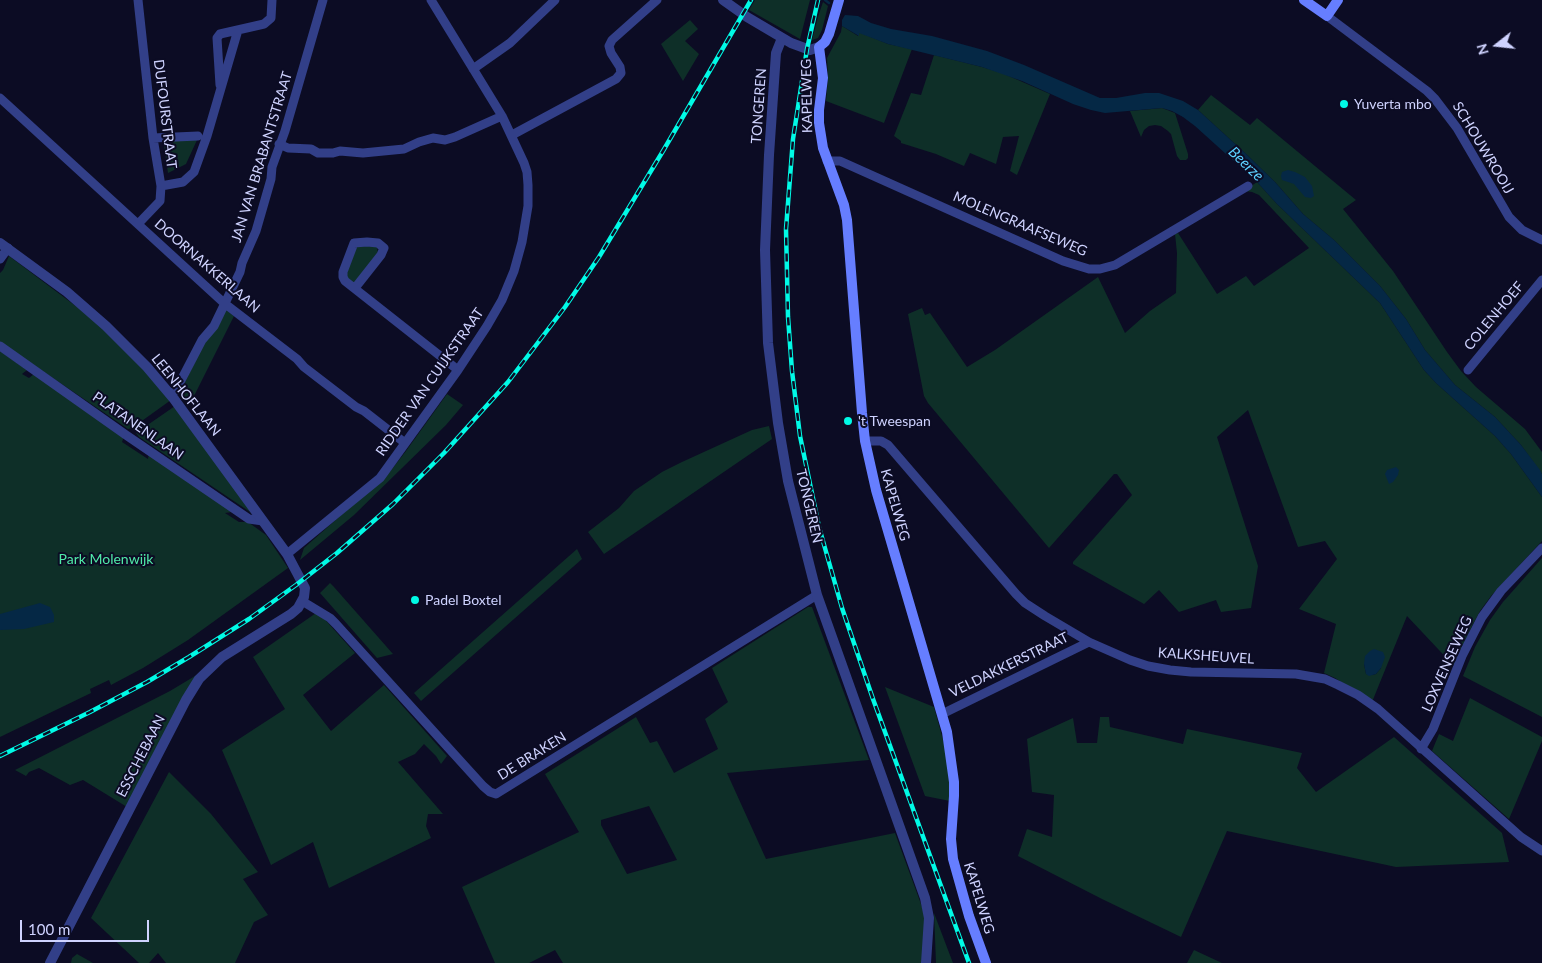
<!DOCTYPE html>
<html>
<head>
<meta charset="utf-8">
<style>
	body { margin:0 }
	#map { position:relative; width:1542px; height:963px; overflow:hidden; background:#0c0c24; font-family:Lato,sans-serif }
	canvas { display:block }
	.north { position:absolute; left:1472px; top:20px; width:50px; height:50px; -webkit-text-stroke:4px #0c0c24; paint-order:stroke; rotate:254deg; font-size:14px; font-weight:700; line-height:20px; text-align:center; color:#cfd3ff }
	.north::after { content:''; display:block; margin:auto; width:18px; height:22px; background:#cfd3ff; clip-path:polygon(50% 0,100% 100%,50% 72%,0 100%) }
	.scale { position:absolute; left:20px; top:920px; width:129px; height:22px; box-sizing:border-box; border:2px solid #cfd3ff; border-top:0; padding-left:6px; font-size:15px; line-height:18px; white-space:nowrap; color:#cfd3ff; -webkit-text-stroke:4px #0c0c24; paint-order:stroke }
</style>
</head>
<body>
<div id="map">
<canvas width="1542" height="963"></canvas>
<div class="north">N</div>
<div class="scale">100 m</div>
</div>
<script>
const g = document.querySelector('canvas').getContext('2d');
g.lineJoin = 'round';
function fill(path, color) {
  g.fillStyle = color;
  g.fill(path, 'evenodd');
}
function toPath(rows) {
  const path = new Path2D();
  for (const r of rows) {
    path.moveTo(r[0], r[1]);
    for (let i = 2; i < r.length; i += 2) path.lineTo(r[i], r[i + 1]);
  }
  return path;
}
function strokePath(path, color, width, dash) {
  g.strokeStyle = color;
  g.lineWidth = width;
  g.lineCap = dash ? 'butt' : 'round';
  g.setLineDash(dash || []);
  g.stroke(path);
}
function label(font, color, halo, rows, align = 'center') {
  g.font = font + ' Lato,sans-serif';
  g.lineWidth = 4;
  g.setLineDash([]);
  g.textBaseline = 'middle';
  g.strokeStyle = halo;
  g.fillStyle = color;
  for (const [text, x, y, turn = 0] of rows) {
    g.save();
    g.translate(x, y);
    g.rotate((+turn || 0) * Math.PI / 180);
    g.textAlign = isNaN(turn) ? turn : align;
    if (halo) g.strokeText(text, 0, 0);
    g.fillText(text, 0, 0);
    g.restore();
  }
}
const green = toPath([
	[755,0,810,0,800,39,749,10],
	[823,2,828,6,822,30,818,38,812,40,818,17],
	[690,20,698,29,685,41,699,54,683,81,661,44],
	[842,26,858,36,859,32,888,44,912,49,884,123,826,101,828,78,827,58,841,32],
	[934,55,982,67,1002,73,1050,94,1017,175,1010,171,1019,136,1003,137,996,164,970,153,964,166,936,154,901,143,901,141,894,136,911,93,921,95],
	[1211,95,1250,125,1257,118,1356,200,1343,209,1393,271,1447,352,1461,371,1476,387,1525,429,1542,452,1542,474,1521,445,1495,417,1455,385,1425,350,1406,319,1380,286,1334,240,1303,214,1275,182,1245,153,1198,110],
	[1162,108,1175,113,1188,154,1188,158,1186,160,1180,160,1177,156,1171,134,1168,131,1161,126,1155,125,1149,126,1144,130,1141,137,1130,111],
	[163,138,197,140,186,164,168,173],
	[1257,182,1277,204,1380,303,1424,370,1436,383,1495,436,1511,454,1542,497,1542,541,1491,596,1480,611,1471,628,1454,666,1407,616,1372,702,1335,678,1324,673,1336,624,1299,609,1337,559,1325,541,1298,547,1248,410,1217,437,1258,566,1251,608,1221,612,1216,600,1179,612,1159,590,1144,604,1073,564,1073,562,1132,495,1117,474,1114,474,1049,548,928,403,924,396,908,314,922,308,925,315,930,313,967,367,995,350,1098,277,1125,333,1150,311,1176,293,1177,253,1175,234,1178,233,1217,294,1246,276,1254,286,1309,248,1259,195,1252,192,1244,191],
	[1364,664,1381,668,1376,674,1372,675,1366,674],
	[358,245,377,247,378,254,355,282,351,282,346,277,353,250],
	[9,256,77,307,102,328,146,371,171,400,132,428,128,429,0,342,0,273,3,270],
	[226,310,234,316,189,406,180,393,211,327],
	[0,351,27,370,22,374,29,378,34,374,124,436,122,442,148,459,149,453,232,512,225,513,239,522,248,522,266,535,288,568,188,640,143,668,111,685,109,680,90,689,91,693,0,737],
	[447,394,463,405,446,425,354,515,300,560,304,548,382,479,392,469,406,451],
	[175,406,253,514,139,437,136,433],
	[769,426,772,439,604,554,588,532,619,508,634,491,662,472,682,462,752,430],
	[577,549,582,559,421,701,414,693],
	[1542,558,1542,717,1463,676,1475,647,1490,620,1503,602],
	[330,583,334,587,393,654,377,658,320,593],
	[808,607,812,607,869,760,727,773,766,859,895,833,925,915,924,963,563,963,555,950,529,963,495,963,462,887,579,832,545,774,636,717,650,743,657,741,674,773,718,749,705,719,728,702,712,668],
	[649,806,677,860,627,874,601,825,601,820],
	[316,613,320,614,355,653,303,695,331,731,384,685,447,756,441,764,436,756,424,744,415,754,398,762,443,814,428,814,426,826,431,838,329,888,313,842,271,865,222,750,285,709,253,657],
	[200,673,127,807,83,780,70,785,39,768,29,772,26,776,15,770,170,691],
	[885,687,934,707,948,758,950,801,925,796],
	[1470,698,1542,737,1542,741,1509,819,1432,751,1439,734,1453,741],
	[1100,717,1109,717,1110,727,1183,744,1187,729,1302,753,1297,768,1316,792,1394,737,1502,833,1509,862,1396,867,1227,831,1181,937,1102,899,1018,856,1027,829,1052,837,1054,795,1032,792,1027,739,1073,718,1077,743,1097,743],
	[169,772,211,814,258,872,243,879,268,915,254,922,235,963,166,963,158,953,149,963,139,963,91,918],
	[934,913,948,950,953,963,936,963],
	[1194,950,1222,963,1187,963],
	[77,954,93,963,71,963,72,958]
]);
const water = toPath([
	[845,15,858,16,871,23,891,29,932,36,987,51,1024,65,1100,98,1116,98,1145,93,1159,93,1183,101,1198,110,1245,153,1275,182,1303,214,1334,240,1380,286,1406,319,1425,350,1455,385,1495,417,1521,445,1540,470,1542,474,1542,497,1511,454,1495,436,1436,383,1424,370,1380,303,1277,204,1257,182,1195,126,1183,117,1172,111,1162,108,1105,113,1091,110,1073,104,1022,81,982,67,888,44,859,33,859,36,842,26,842,20],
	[1288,170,1295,172,1305,177,1312,186,1314,196,1311,198,1305,197,1294,184,1282,180,1281,176,1282,172],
	[1396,467,1399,470,1398,475,1393,482,1389,484,1385,474,1387,470],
	[40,603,50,607,54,615,54,622,24,629,0,630,0,614],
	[1374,649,1383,652,1385,657,1381,668,1376,674,1369,676,1366,674,1364,664,1365,656,1370,651]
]);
const stream = toPath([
	[825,0,829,3]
]);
const minor = toPath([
	[138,0,153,138,161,186,160,201,138,224],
	[1327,16,1427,91,1435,99,1457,128,1509,217,1522,230,1542,240],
	[473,69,510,43,555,0],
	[220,85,217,38,220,34,264,24,271,18,272,0],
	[0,98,224,303,297,359,304,367,356,407,364,411,405,443],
	[512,135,616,79,621,73,620,67,611,53,609,46,612,40,657,0],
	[153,138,198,136],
	[279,144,288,148,311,149,318,153,333,153,340,151,363,153,404,149,419,142,433,138,445,140,455,137,502,116],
	[827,161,840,161,1063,261,1089,269,1100,269,1115,265,1248,186],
	[161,186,183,182,194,172,207,136,238,30],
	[0,259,8,248],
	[355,288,381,255,384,248,378,243,367,242,354,243,343,272,343,277,345,281,458,370],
	[0,346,126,435,249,519,263,521],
	[1468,370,1542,280],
	[171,395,176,390,202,340,214,326,240,272,242,263,256,231,271,179,272,167,285,131,323,0],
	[865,441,881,441,888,445,1016,594,1025,603,1045,616,1089,642,1130,660,1148,666,1170,670,1191,672,1296,674,1325,679,1338,685,1358,695,1378,709,1521,837,1542,851],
	[287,554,380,478,458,370,487,326,502,300,514,271,522,242,528,206,528,185,527,172,524,163,502,116,431,0],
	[302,601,330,618,336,624,483,786,490,792,496,794,817,595],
	[942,714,1089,642],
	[1421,749,1433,729,1462,656,1482,617,1501,591,1542,548]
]);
const tertiary = toPath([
	[723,0,747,17,791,43,810,50,819,47],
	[782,38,776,53,769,155,765,250,768,343,778,423,788,481,817,595,925,898,929,918,926,963],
	[0,243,67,292,106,326,147,367,174,399,287,554,305,588,304,597,298,608,291,614,222,657,199,679,186,700,50,963]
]);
const secondary = toPath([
	[839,0,829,34,825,42,819,47,823,78,819,110,819,123,823,148,844,205,847,220,862,413,865,441,876,490,947,732,954,782,954,796,951,839,953,859,969,916,986,963],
	[1304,0,1327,16,1338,0]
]);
const rail = toPath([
	[818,0,807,49,793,139,786,229,788,317,792,371,800,436,819,527,842,608,873,699,969,963],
	[0,756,90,712,147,682,189,657,249,619,296,585,337,553,393,504,444,453,508,382,565,307,599,257,663,151,751,0]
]);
const markers = [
	[1344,104,5,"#00fae6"],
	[848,421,5,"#00fae6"],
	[415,600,5,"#00fae6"]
];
const streetNames = [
	["KAPELWEG",807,96,-91],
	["TONGEREN",759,106,-86],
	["DUFOURSTRAAT",165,114,83],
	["SCHOUWROOIJ",1483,148,59],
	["JAN VAN BRABANTSTRAAT",262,157,-73],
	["MOLENGRAAFSEWEG",1020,224,23],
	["DOORNAKKERLAAN",207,266,41],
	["COLENHOEF",1494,316,-50],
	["RIDDER VAN CUIJKSTRAAT",430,382,-55],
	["LEENHOFLAAN",186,395,51],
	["PLATANENLAAN",138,426,35],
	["KAPELWEG",895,505,74],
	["TONGEREN",809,506,77],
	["KALKSHEUVEL",1206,656,4],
	["LOXVENSEWEG",1447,664,-66],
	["VELDAKKERSTRAAT",1009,665,-26],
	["ESSCHEBAAN",141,756,-63],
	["DE BRAKEN",532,756,-32],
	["KAPELWEG",979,898,73]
];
const poiNames = [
	["Yuverta mbo",1354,104],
	["'t Tweespan",858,421],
	["Padel Boxtel",425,600]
];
const parkNames = [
	["Park Molenwijk",106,559]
];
const waterNames = [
	["Beerze",1246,164,44]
];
fill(green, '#0e2f28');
fill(water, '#052845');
strokePath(stream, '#052845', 2.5);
strokePath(minor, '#323f88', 9);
strokePath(tertiary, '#323f88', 10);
strokePath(secondary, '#667eff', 10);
strokePath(rail, '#00fae6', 4.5);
strokePath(rail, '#0c0c24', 2.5, [8]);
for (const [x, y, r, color] of markers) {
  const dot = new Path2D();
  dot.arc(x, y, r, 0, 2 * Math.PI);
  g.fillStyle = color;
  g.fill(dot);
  strokePath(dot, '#0c0c24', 2);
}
label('14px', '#cfd3ff', '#0c0c24', streetNames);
label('14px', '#cfd3ff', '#0c0c24', poiNames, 'left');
label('14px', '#50eaa8', '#0c0c24', parkNames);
label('italic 15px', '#5dd1ff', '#0c0c24', waterNames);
</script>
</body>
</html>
